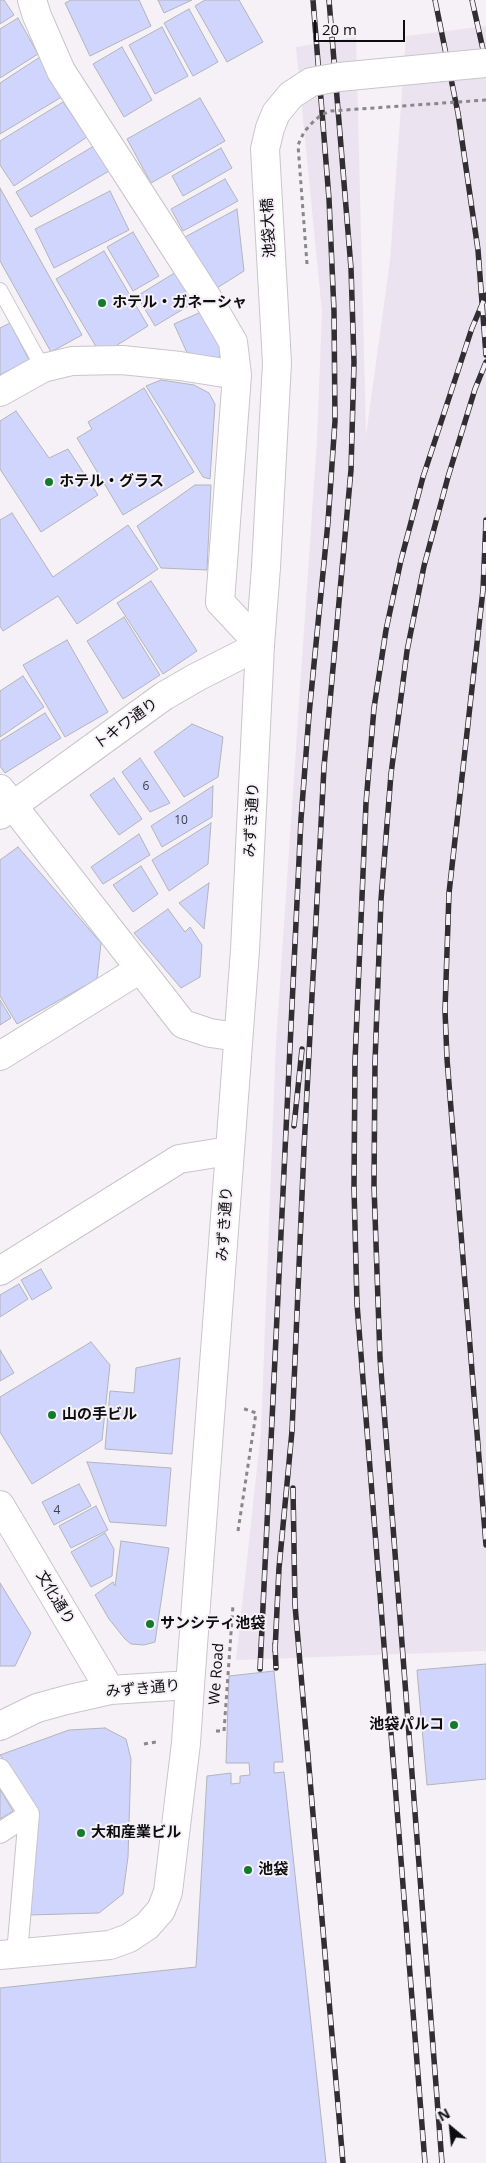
<!DOCTYPE html>
<html>
<head>
<meta charset="utf-8">
<style>
	body { margin:0 }
	#map { position:relative; width:486px; height:2163px; overflow:hidden; background:#f5f1f7; font-family:"Open Sans",sans-serif }
	canvas { display:block }
	.north { position:absolute; left:426px; top:2103px; width:50px; height:50px; -webkit-text-stroke:4px #f5f1f7; paint-order:stroke; rotate:332deg; font-size:14px; font-weight:700; line-height:20px; text-align:center; color:#0d0c0e }
	.north::after { content:''; display:block; margin:auto; width:18px; height:22px; background:#0d0c0e; clip-path:polygon(50% 0,100% 100%,50% 72%,0 100%) }
	.scale { position:absolute; left:314px; top:20px; width:91px; height:22px; box-sizing:border-box; border:2px solid #0d0c0e; border-top:0; padding-left:6px; font-size:15px; line-height:18px; white-space:nowrap; color:#0d0c0e; -webkit-text-stroke:4px #f5f1f7; paint-order:stroke }
</style>
</head>
<body>
<div id="map">
<canvas width="486" height="2163"></canvas>
<div class="north">N</div>
<div class="scale">20 m</div>
</div>
<script>
const g = document.querySelector('canvas').getContext('2d');
g.lineJoin = 'round';
function fill(path, color) {
  g.fillStyle = color;
  g.fill(path, 'evenodd');
}
function toPath(rows) {
  const path = new Path2D();
  for (const r of rows) {
    path.moveTo(r[0], r[1]);
    for (let i = 2; i < r.length; i += 2) path.lineTo(r[i], r[i + 1]);
  }
  return path;
}
function strokePath(path, color, width, dash) {
  g.strokeStyle = color;
  g.lineWidth = width;
  g.lineCap = dash ? 'butt' : 'round';
  g.setLineDash(dash || []);
  g.stroke(path);
}
function label(font, color, halo, rows, align = 'center') {
  g.font = font + ' "Open Sans","Noto Sans JP",sans-serif';
  g.lineWidth = 4;
  g.setLineDash([]);
  g.textBaseline = 'middle';
  g.strokeStyle = halo;
  g.fillStyle = color;
  for (const [text, x, y, turn = 0] of rows) {
    g.save();
    g.translate(x, y);
    g.rotate((+turn || 0) * Math.PI / 180);
    g.textAlign = isNaN(turn) ? turn : align;
    if (halo) g.strokeText(text, 0, 0);
    g.fillText(text, 0, 0);
    g.restore();
  }
}
const built = toPath([
	[486,26,486,1651,236,1660,261,1432,276,1042,317,440,322,312,296,47,356,37,366,435,390,261,406,36]
]);
const building = toPath([
	[0,0,4,0,14,15,0,24,0,0],
	[71,0,139,0,151,26,90,56,65,3,71,0],
	[158,0,192,0,164,13,158,0],
	[205,0,239,0,263,42,227,62,195,6,205,0],
	[189,9,218,62,193,76,164,23,189,9],
	[18,18,38,54,0,78,0,29,18,18],
	[162,27,188,76,155,94,129,45,162,27],
	[122,47,152,100,124,117,93,64,122,47],
	[40,57,65,95,0,134,0,83,40,57],
	[200,98,225,141,151,183,127,139,200,98],
	[63,102,87,137,14,186,0,165,0,141,63,102],
	[94,146,109,171,31,217,16,192,94,146],
	[221,148,232,168,183,196,172,176,221,148],
	[225,179,238,201,183,231,171,209,225,179],
	[0,188,82,335,51,352,0,261,0,188],
	[110,191,129,230,54,268,35,229,110,191],
	[237,209,244,271,217,288,185,237,237,209],
	[133,232,159,276,133,291,107,247,133,232],
	[104,251,148,326,101,355,56,279,104,251],
	[176,272,195,302,155,326,137,296,176,272],
	[210,308,227,344,214,366,193,366,174,324,210,308],
	[10,323,29,360,0,375,0,328,10,323],
	[161,380,194,385,209,393,215,404,210,479,203,477,146,386,161,380],
	[144,388,194,472,123,515,77,438,92,429,88,422,144,388],
	[16,411,49,458,68,449,98,495,41,532,0,469,0,421,16,411],
	[195,485,211,485,207,570,161,568,137,526,195,485],
	[12,513,53,577,128,525,158,569,77,624,58,596,3,631,0,626,0,520,12,513],
	[151,581,197,651,163,674,117,603,151,581],
	[124,617,160,675,123,699,87,641,124,617],
	[67,640,108,712,65,737,23,665,67,640],
	[23,676,44,707,0,737,0,691,23,676],
	[45,713,61,738,5,773,0,766,0,741,45,713],
	[192,724,223,737,218,777,184,797,154,752,192,724],
	[140,758,170,803,150,812,122,772,140,758],
	[114,778,142,819,119,835,90,795,114,778],
	[213,786,212,817,162,847,151,826,213,786],
	[211,823,208,864,169,891,152,860,211,823],
	[139,834,150,855,103,884,91,867,139,834],
	[18,847,101,943,97,979,17,1024,0,996,0,860,18,847],
	[141,866,158,894,133,912,113,885,141,866],
	[209,883,204,929,179,903,209,883],
	[168,909,185,932,190,927,202,945,200,977,181,988,134,933,168,909],
	[0,1000,11,1018,0,1025,0,1000],
	[41,1269,52,1288,32,1300,21,1280,41,1269],
	[19,1284,28,1299,0,1317,0,1295,19,1284],
	[91,1342,110,1365,102,1440,32,1484,0,1432,0,1397,91,1342],
	[0,1350,14,1373,0,1381,0,1350],
	[180,1358,172,1454,105,1449,110,1391,134,1393,136,1368,180,1358],
	[87,1462,171,1468,166,1526,110,1522,87,1462],
	[79,1484,91,1506,54,1525,42,1502,79,1484],
	[96,1506,108,1530,71,1548,59,1526,96,1506],
	[105,1533,114,1549,112,1576,91,1587,71,1552,105,1533],
	[121,1541,169,1548,155,1642,144,1645,131,1644,125,1639,109,1619,95,1595,113,1582,115,1586,121,1541],
	[0,1583,31,1633,15,1666,0,1666,0,1583],
	[486,1664,486,1779,427,1785,417,1670,486,1664],
	[274,1671,283,1762,274,1762,274,1773,284,1772,326,2163,0,2163,0,1988,196,1967,207,1776,231,1773,231,1784,240,1783,240,1776,250,1775,249,1763,226,1763,229,1676,274,1671],
	[105,1728,126,1739,131,1759,128,1857,123,1894,99,1913,29,1915,34,1808,0,1755,69,1730,105,1728],
	[0,1789,13,1811,0,1819,0,1789]
]);
const path = toPath([
	[238,1531,256,1413,242,1408],
	[216,1731,224,1731,233,1605],
	[144,1744,156,1742]
]);
const service = toPath([
	[0,290,43,368]
]);
const pedestrian = toPath([
	[0,1769,29,1814,17,1954],
	[0,1833,29,1814]
]);
const minor = toPath([
	[32,0,37,16,61,71,208,299,233,342,237,375,220,602,260,645],
	[0,392,43,368,72,361,122,360,180,366,237,375],
	[0,1056,140,969],
	[0,1271,179,1159,229,1151],
	[0,1955,110,1945,129,1938,147,1926,161,1910,168,1892,186,1743,190,1685]
]);
const tertiary = toPath([
	[0,789,183,1024,210,1033,238,1037],
	[0,815,164,696,197,677,260,645],
	[0,1505,110,1690],
	[0,1726,37,1708,66,1700,110,1690,190,1685,245,950,260,645,266,567]
]);
const rail = toPath([
	[435,0,458,113,478,250,486,355],
	[472,0,486,63],
	[486,520,483,590,449,893,445,1010,447,1059,486,1545],
	[294,1126,302,1049],
	[293,1488,295,1605,343,2163],
	[275,1644,276,1668],
	[275,1651,279,1568,292,1431,304,1148,324,767,351,470,354,362,351,268,329,0],
	[260,1669,301,819,309,715,328,522,335,421,334,311,329,199,313,0],
	[425,2163,357,1304,354,1188,355,1061,366,803,374,708,386,630,401,560,423,477,472,328,486,295],
	[442,2163,380,1358,374,1186,375,1062,381,900,391,774,407,651,424,566,448,477,475,389,486,362]
]);
const pathBridge = toPath([
	[307,264,298,145,304,132,312,123,321,115,331,111,486,100]
]);
const tertiaryBridge = toPath([
	[266,567,277,363,265,149,270,128,276,113,291,95,311,82,339,77,486,63]
]);
const markers = [
	[102,303,5,"#137b2e"],
	[49,482,5,"#137b2e"],
	[52,1415,5,"#137b2e"],
	[150,1624,5,"#137b2e"],
	[454,1725,5,"#137b2e"],
	[81,1833,5,"#137b2e"],
	[248,1870,5,"#137b2e"]
];
const numberNames = [
	["6",146,787],
	["10",181,821],
	["4",57,1511]
];
const streetNames = [
	["池袋大橋",269,228,-93],
	["トキワ通り",126,724,-36],
	["みずき通り",252,820,-87],
	["みずき通り",225,1224,-86],
	["文化通り",55,1598,59],
	["We Road",217,1674,-86],
	["みずき通り",143,1689,-5]
];
const poiNames = [
	["ホテル・ガネーシャ",112,303],
	["ホテル・グラス",59,482],
	["山の手ビル",62,1415],
	["サンシティ池袋",160,1624],
	["池袋パルコ",444,1725,"right"],
	["大和産業ビル",91,1833],
	["池袋",258,1870]
];
fill(built, '#ebe3f0');
fill(building, '#cfd5fd');
strokePath(building, '#b3b4ba', 1);
strokePath(service, '#c9c5cb', 16);
strokePath(pedestrian, '#c9c5cb', 22);
strokePath(minor, '#c9c5cb', 30);
strokePath(tertiary, '#c9c5cb', 30);
strokePath(path, '#89878b', 3, [4, 4]);
strokePath(service, '#fff', 14);
strokePath(pedestrian, '#fff', 20);
strokePath(minor, '#fff', 28);
strokePath(tertiary, '#fff', 28);
strokePath(rail, '#302e31', 5.5);
strokePath(rail, '#f5f1f7', 4, [11]);
strokePath(tertiaryBridge, '#c9c5cb', 30, []);
strokePath(pathBridge, '#89878b', 3, [4, 4]);
strokePath(tertiaryBridge, '#fff', 28);
for (const [x, y, r, color] of markers) {
  const dot = new Path2D();
  dot.arc(x, y, r, 0, 2 * Math.PI);
  g.fillStyle = color;
  g.fill(dot);
  strokePath(dot, '#f5f1f7', 2);
}
label('12px', '#3e3e4a', null, numberNames);
label('15px', '#0d0c0e', '#f5f1f7', streetNames);
label('bold 15px', '#0d0c0e', '#f5f1f7', poiNames, 'left');
</script>
</body>
</html>
